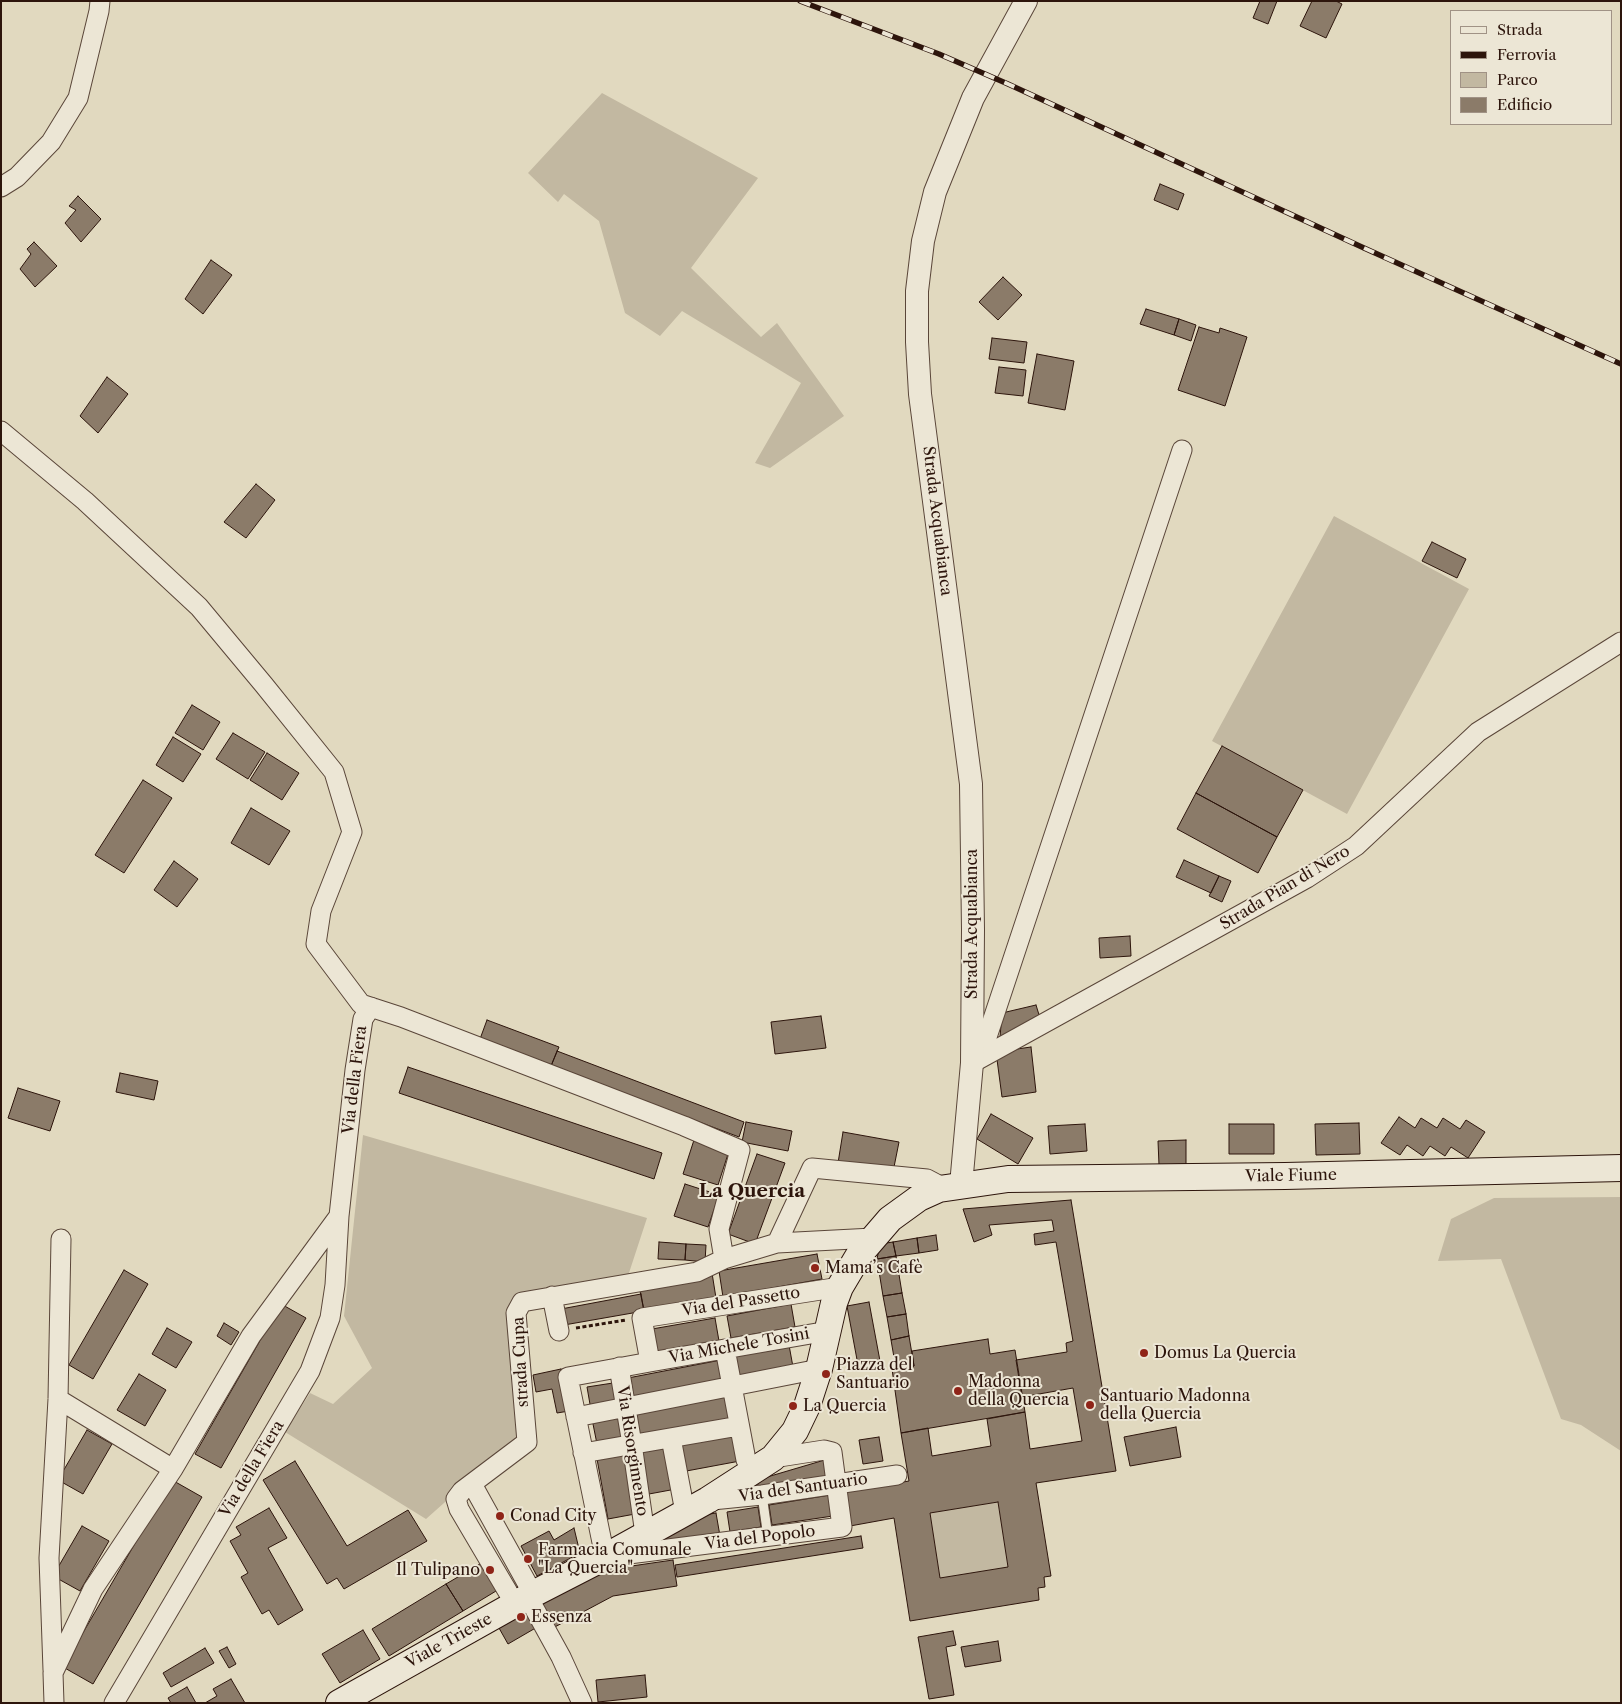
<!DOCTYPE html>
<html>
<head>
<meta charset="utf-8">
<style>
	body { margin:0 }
	#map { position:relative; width:1622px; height:1704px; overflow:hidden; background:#e1d9bf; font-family:"Libre Caslon Text",serif }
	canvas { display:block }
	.frame { position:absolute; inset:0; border:2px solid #2d150c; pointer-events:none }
	.legend { position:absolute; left:1450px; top:10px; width:162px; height:115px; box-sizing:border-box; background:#ece6d5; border:1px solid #a09285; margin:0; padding:6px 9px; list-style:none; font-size:15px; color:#2d150c }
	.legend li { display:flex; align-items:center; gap:10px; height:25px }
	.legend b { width:25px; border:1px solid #a09285 }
</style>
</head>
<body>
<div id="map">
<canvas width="1622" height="1704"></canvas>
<div class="frame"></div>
<ul class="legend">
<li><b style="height:6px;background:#ece6d5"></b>Strada</li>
<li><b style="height:6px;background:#2d150c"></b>Ferrovia</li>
<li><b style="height:14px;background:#c2b8a1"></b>Parco</li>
<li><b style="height:14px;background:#8b7b69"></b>Edificio</li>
</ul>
</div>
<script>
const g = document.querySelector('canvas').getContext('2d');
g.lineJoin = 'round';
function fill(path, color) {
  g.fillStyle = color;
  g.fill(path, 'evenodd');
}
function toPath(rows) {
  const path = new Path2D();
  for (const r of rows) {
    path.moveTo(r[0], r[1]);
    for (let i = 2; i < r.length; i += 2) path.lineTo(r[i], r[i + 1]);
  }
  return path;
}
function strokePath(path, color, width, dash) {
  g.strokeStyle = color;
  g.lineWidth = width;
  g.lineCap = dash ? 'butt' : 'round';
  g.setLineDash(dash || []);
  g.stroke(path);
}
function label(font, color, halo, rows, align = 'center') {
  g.font = font + ' "Libre Caslon Text",serif';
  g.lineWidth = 4;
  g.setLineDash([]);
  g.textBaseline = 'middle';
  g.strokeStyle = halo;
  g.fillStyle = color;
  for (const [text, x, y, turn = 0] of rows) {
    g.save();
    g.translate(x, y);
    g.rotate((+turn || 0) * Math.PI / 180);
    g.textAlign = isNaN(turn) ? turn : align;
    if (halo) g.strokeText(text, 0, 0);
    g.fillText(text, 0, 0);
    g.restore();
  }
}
const green = toPath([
	[602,93,758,178,691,268,761,337,777,323,844,416,770,468,755,463,801,383,682,311,660,336,625,313,599,221,564,194,558,202,528,173],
	[1334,516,1469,589,1347,814,1212,741],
	[363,1135,647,1218,627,1279,521,1295,517,1438,426,1519,285,1432,310,1393,333,1404,372,1368,344,1316],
	[1621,1197,1621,1451,1581,1425,1561,1419,1501,1259,1438,1261,1451,1219,1494,1198],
	[998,1502,1008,1567,940,1578,930,1513]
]);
const building = toPath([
	[1260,1,1277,1,1268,24,1253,18,1260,1],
	[1312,1,1336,1,1342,4,1326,38,1300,26,1312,1],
	[1160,184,1184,194,1178,210,1154,200,1160,184],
	[78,196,101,219,81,242,65,223,76,210,69,206,78,196],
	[34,242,57,266,35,287,20,269,31,254,27,249,34,242],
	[211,260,232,275,203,314,185,299,211,260],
	[1003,277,1022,295,998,320,979,302,1003,277],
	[1146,309,1179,319,1174,335,1140,324,1146,309],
	[1179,319,1196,325,1191,341,1174,335,1179,319],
	[1199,327,1219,333,1220,328,1247,337,1225,406,1178,390,1199,327],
	[992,338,1027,342,1024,363,989,359,992,338],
	[1037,354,1074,361,1065,410,1028,403,1037,354],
	[999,367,1026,370,1023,396,995,393,999,367],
	[107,377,128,394,98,433,80,416,107,377],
	[256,484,275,500,246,538,224,522,256,484],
	[1432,542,1466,559,1457,578,1422,561,1432,542],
	[192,705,220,722,203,750,175,733,192,705],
	[233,733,265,752,248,779,216,759,233,733],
	[173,737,201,754,183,782,156,765,173,737],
	[1222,746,1303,790,1277,837,1196,793,1222,746],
	[267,753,299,773,282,800,250,780,267,753],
	[143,780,172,798,124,873,95,855,143,780],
	[1196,793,1277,837,1258,873,1177,829,1196,793],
	[251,808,290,831,269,865,231,843,251,808],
	[1184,860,1219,876,1211,893,1176,877,1184,860],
	[174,861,198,879,177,907,154,890,174,861],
	[1219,876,1231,881,1222,902,1209,896,1219,876],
	[1130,936,1131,956,1100,958,1099,938,1130,936],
	[1036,1005,1040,1018,1000,1037,1002,1013,1036,1005],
	[821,1016,826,1048,775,1054,771,1022,821,1016],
	[487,1020,559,1047,551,1066,480,1039,487,1020],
	[1031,1047,1036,1092,1002,1097,996,1052,1031,1047],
	[557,1051,744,1122,739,1137,551,1066,557,1051],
	[408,1067,662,1153,654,1179,399,1093,408,1067],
	[120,1073,158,1081,154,1100,116,1092,120,1073],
	[18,1088,60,1101,50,1131,8,1118,18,1088],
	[991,1114,1033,1138,1018,1164,977,1139,991,1114],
	[1399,1117,1415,1128,1421,1118,1437,1128,1443,1118,1460,1129,1466,1120,1485,1132,1468,1158,1451,1147,1445,1156,1430,1146,1423,1156,1407,1145,1400,1155,1381,1143,1399,1117],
	[746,1122,792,1131,788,1151,742,1142,746,1122],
	[1359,1123,1360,1154,1316,1155,1315,1124,1359,1123],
	[1085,1124,1087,1151,1050,1154,1048,1126,1085,1124],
	[1229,1124,1274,1124,1274,1154,1229,1154,1229,1124],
	[843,1132,899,1142,893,1172,838,1163,843,1132],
	[694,1140,729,1151,718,1185,683,1174,694,1140],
	[1186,1140,1186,1164,1159,1165,1158,1141,1186,1140],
	[757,1154,785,1163,755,1244,728,1234,757,1154],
	[685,1184,719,1195,708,1227,674,1216,685,1184],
	[1071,1200,1116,1471,1036,1483,1051,1576,1044,1577,1045,1587,1038,1588,1039,1600,910,1621,894,1518,850,1526,845,1492,909,1481,901,1433,928,1428,932,1456,991,1446,987,1419,1025,1412,1030,1449,1082,1441,1073,1388,1022,1397,1016,1360,1067,1352,1066,1343,1073,1341,1056,1242,1035,1245,1034,1234,1054,1231,1052,1220,989,1225,992,1235,974,1242,963,1209,1071,1200],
	[998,1502,1008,1567,940,1578,930,1513,998,1502],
	[936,1235,938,1250,919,1253,917,1238,936,1235],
	[917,1238,919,1253,896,1256,893,1242,917,1238],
	[659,1242,686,1244,685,1260,658,1259,659,1242],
	[893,1242,896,1256,877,1259,880,1244,893,1242],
	[686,1244,706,1245,705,1262,685,1260,686,1244],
	[817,1254,822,1279,723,1297,719,1271,817,1254],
	[896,1256,902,1293,883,1296,877,1259,896,1256],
	[124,1270,148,1284,93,1379,69,1365,124,1270],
	[712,1273,716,1298,644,1311,639,1286,712,1273],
	[902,1293,906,1314,887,1317,883,1296,902,1293],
	[641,1294,644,1311,564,1325,561,1309,641,1294],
	[869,1302,880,1361,858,1365,847,1306,869,1302],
	[281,1304,306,1318,221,1468,195,1454,281,1304],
	[791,1304,795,1327,731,1338,727,1316,791,1304],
	[906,1314,909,1336,891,1340,887,1317,906,1314],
	[715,1318,719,1341,657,1353,652,1329,715,1318],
	[224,1323,239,1332,231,1345,217,1336,224,1323],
	[167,1328,192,1342,176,1368,152,1354,167,1328],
	[909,1336,914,1366,896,1369,891,1340,909,1336],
	[988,1339,990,1354,1015,1350,1025,1412,901,1433,892,1369,914,1366,912,1351,988,1339],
	[789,1345,793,1367,738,1378,734,1356,789,1345],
	[721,1360,725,1382,633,1400,628,1378,721,1360],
	[561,1369,569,1411,557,1413,552,1389,536,1392,533,1375,561,1369],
	[139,1374,166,1390,145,1426,117,1410,139,1374],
	[613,1383,617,1405,591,1410,587,1387,613,1383],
	[726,1395,730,1419,639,1436,635,1412,726,1395],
	[618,1415,622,1439,597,1444,592,1419,618,1415],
	[1176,1427,1181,1457,1130,1466,1124,1437,1176,1427],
	[87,1430,112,1444,83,1494,58,1480,87,1430],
	[735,1435,740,1461,681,1472,676,1445,735,1435],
	[879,1437,883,1461,863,1464,859,1440,879,1437],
	[668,1446,676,1489,649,1494,641,1451,668,1446],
	[625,1454,635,1514,608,1519,597,1459,625,1454],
	[828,1459,831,1479,759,1491,757,1480,828,1459],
	[295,1461,347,1546,408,1510,427,1541,344,1589,337,1578,327,1584,263,1480,295,1461],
	[172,1480,202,1497,93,1684,63,1667,172,1480],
	[830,1495,833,1516,772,1525,769,1505,830,1495],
	[758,1507,761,1527,730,1532,727,1512,758,1507],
	[269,1508,287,1538,268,1548,303,1610,278,1625,269,1610,262,1614,241,1577,248,1573,230,1541,241,1535,236,1527,269,1508],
	[716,1513,720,1536,652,1547,685,1518,716,1513],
	[82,1526,109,1541,80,1591,53,1576,82,1526],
	[574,1528,580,1553,537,1576,521,1546,549,1531,554,1540,574,1528],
	[861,1536,863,1548,677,1577,675,1565,861,1536],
	[673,1560,677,1586,613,1596,551,1629,539,1605,604,1570,673,1560],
	[485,1561,501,1588,463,1611,446,1584,485,1561],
	[446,1584,463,1611,389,1656,372,1629,446,1584],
	[530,1610,539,1626,508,1644,499,1628,530,1610],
	[363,1630,380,1659,340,1683,322,1654,363,1630],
	[953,1631,956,1645,946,1647,954,1695,929,1699,918,1637,953,1631],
	[998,1641,1001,1661,965,1667,961,1647,998,1641],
	[227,1647,236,1664,229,1668,219,1651,227,1647],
	[205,1648,214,1663,171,1687,163,1673,205,1648],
	[645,1675,647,1697,598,1702,596,1680,645,1675],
	[231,1679,245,1703,205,1703,217,1696,213,1689,231,1679],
	[187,1687,196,1703,171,1703,168,1698,187,1687]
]);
const path = toPath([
	[576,1328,626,1320]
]);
const service = toPath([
	[762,1495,768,1537]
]);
const minor = toPath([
	[1,187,17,177,51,142,78,98,99,11,100,1],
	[1,431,85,501,199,607,264,685,334,772,352,832,321,911,316,944,361,1004,401,1017,684,1126,740,1150,719,1229,724,1259],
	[973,1062,984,1046,1182,450],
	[972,1063,1307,878,1356,846,1478,732,1621,642],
	[777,1243,812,1168,927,1179,944,1188],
	[552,1296,559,1331],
	[725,1349,746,1460,754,1471],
	[650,1362,828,1331],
	[619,1367,632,1444,645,1534],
	[58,1399,173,1469],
	[576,1417,819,1369],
	[671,1438,685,1512],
	[583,1453,739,1426],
	[773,1458,824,1450,832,1452,842,1527,605,1557,568,1377,650,1362,642,1318,840,1287],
	[472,1484,533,1594],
	[712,1500,762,1495,897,1475],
	[528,1597,561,1657,582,1703],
	[515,1604,459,1509,456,1499,462,1491,527,1442,516,1313,522,1302,697,1272,724,1259,777,1243,873,1238],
	[53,1670,49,1558,58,1399,61,1239],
	[54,1703,53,1673,93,1589,173,1469,251,1336,339,1216],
	[114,1703,310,1371,330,1318,335,1285,339,1216,355,1070,363,1019,371,1007]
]);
const tertiary = toPath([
	[961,1185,972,1063,973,930,971,784,920,394,917,342,917,291,923,241,935,192,973,98,1026,1]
]);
const secondary = toPath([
	[339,1703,533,1594,605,1557,708,1500,773,1458,795,1431,807,1406,819,1369,834,1303,840,1287,859,1255,890,1219,919,1198,939,1189,1008,1179,1285,1176,1621,1168]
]);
const rail = toPath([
	[800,1,939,54,1008,84,1364,248,1621,364]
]);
const markers = [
	[815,1268,5,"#8f2418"],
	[1144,1353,5,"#8f2418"],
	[826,1374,5,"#8f2418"],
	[958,1391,5,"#8f2418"],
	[1090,1405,5,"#8f2418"],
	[793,1406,5,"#8f2418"],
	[500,1516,5,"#8f2418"],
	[528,1559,5,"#8f2418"],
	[490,1570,5,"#8f2418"],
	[521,1617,5,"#8f2418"]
];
const streetNames = [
	["Strada Acquabianca",937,521,83],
	["Strada Pian di Nero",1285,888,-31],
	["Strada Acquabianca",972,924,-90],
	["Via della Fiera",355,1080,-83],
	["Viale Fiume",1291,1176,-1],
	["Via del Passetto",741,1302,-9],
	["Via Michele Tosini",739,1346,-10],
	["strada Cupa",521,1362,-93],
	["Via Risorgimento",632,1451,81],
	["Via della Fiera",252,1469,-59],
	["Via del Santuario",803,1488,-8],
	["Via del Popolo",760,1538,-7],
	["Viale Trieste",449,1641,-29]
];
const poiNames = [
	["Mama’s Cafè",825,1268],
	["Domus La Quercia",1154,1353],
	["Piazza del",836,1365],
	["Santuario",836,1383],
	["Madonna",968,1382],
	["della Quercia",968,1400],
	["Santuario Madonna",1100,1396],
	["della Quercia",1100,1414],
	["La Quercia",803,1406],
	["Conad City",510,1516],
	["Farmacia Comunale",538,1550],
	["\"La Quercia\"",538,1568],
	["Il Tulipano",480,1570,"right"],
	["Essenza",531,1617]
];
const quarterNames = [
	["La Quercia",752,1192]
];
fill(green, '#c2b8a1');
fill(building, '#8b7b69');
strokePath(building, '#2d150c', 1);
strokePath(service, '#5a4639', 11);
strokePath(minor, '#5a4639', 21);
strokePath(tertiary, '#5a4639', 24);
strokePath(secondary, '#2d150c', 28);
strokePath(path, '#2d150c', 3, [4, 2.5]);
strokePath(service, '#ece6d5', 9);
strokePath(minor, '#ece6d5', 19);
strokePath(tertiary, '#ece6d5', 22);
strokePath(secondary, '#ece6d5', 26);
strokePath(rail, '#2d150c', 5.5);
strokePath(rail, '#ece6d5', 4, [11]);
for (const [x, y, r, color] of markers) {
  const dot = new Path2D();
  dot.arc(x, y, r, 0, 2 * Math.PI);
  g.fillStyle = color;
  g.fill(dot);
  strokePath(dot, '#ece6d5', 2);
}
label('16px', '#2d150c', '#ece6d5', streetNames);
label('16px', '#2d150c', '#ece6d5', poiNames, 'left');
label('bold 19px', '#2d150c', '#ece6d5', quarterNames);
</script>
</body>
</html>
